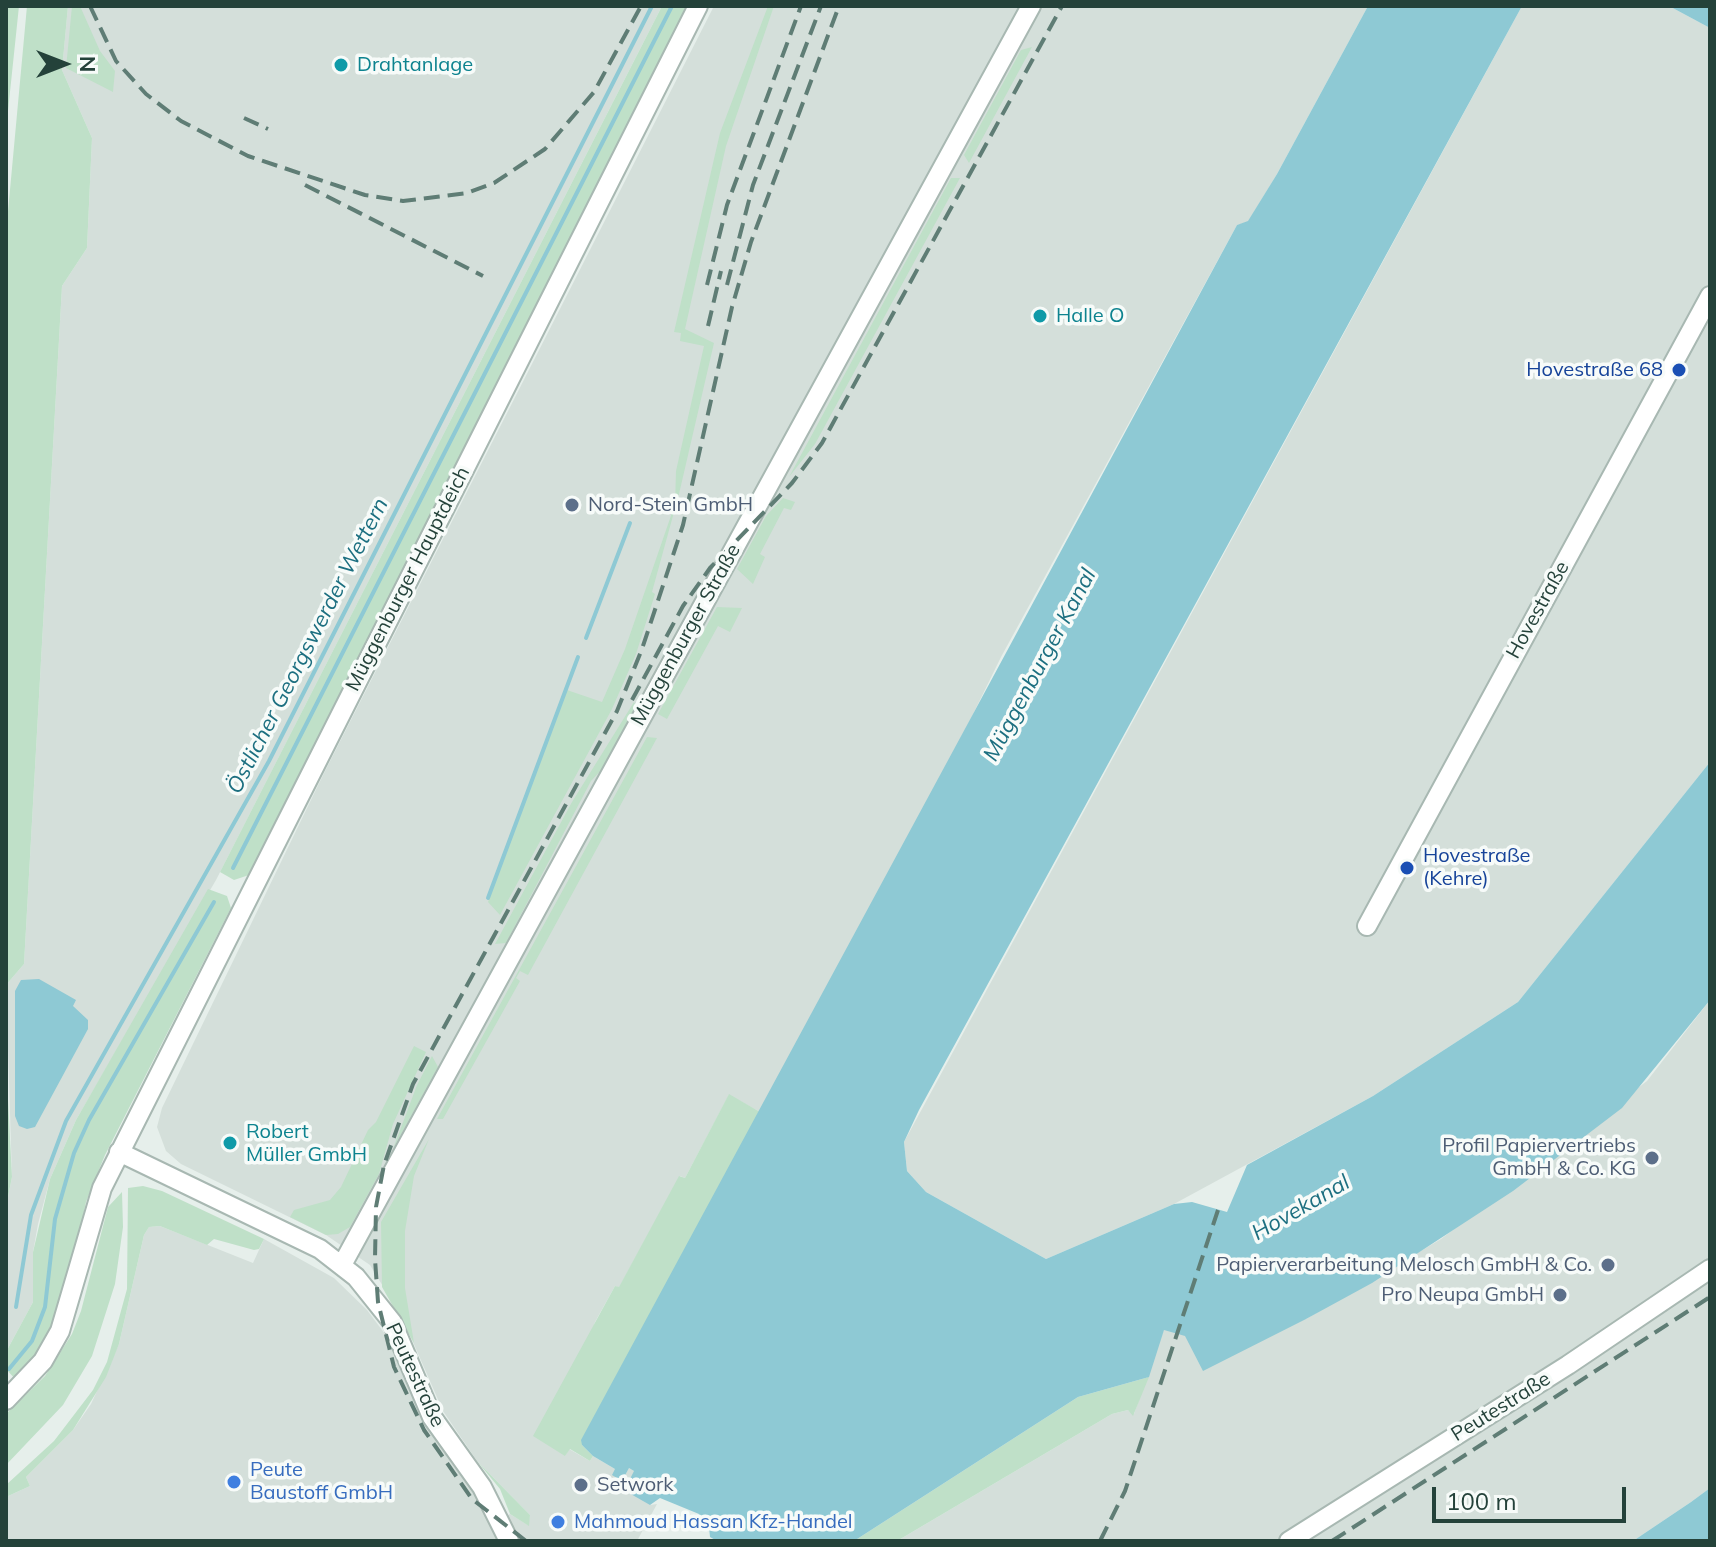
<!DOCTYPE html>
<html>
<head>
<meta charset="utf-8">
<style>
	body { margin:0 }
	#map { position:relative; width:1716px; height:1547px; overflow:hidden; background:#e6efeb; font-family:Mulish,sans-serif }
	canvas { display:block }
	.frame { position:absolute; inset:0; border:8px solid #24423a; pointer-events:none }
	.north { position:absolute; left:24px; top:24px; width:80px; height:80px; -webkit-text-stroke:6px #f7fbf9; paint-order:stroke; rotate:90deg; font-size:22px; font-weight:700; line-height:32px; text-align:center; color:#24423a }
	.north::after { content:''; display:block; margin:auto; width:28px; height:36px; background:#24423a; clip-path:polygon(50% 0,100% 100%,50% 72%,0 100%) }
	.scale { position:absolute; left:1432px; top:1487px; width:194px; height:36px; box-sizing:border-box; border:4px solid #24423a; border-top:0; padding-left:10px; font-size:24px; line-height:28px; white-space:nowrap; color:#24423a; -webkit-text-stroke:6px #f7fbf9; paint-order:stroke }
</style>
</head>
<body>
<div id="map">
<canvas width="1716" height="1547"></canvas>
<div class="frame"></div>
<div class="north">N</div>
<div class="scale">100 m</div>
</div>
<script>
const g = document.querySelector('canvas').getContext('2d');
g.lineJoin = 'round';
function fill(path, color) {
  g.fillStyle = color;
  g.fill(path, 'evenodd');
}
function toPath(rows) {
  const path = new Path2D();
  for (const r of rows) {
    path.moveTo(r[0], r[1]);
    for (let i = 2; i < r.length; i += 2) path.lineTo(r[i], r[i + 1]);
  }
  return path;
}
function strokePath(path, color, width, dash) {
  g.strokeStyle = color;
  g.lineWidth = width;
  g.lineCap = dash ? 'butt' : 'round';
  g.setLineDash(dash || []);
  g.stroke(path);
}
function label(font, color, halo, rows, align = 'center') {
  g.font = font + ' Mulish,sans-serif';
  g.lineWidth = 7;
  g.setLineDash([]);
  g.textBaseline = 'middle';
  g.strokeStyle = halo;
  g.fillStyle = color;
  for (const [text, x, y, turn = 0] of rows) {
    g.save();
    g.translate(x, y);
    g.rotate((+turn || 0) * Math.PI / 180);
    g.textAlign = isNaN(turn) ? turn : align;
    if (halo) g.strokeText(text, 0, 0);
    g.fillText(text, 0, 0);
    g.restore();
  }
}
const built = toPath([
	[68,6,662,6,216,880,76,1120,50,1179,38,1224,33,1252,33,1302,6,1352,6,1207,12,1177,6,985,24,964,62,286,87,248,92,138,62,70],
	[714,6,1368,6,1277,174,1248,222,1237,225,1001,657,954,753,760,1112,729,1095,685,1178,680,1176,619,1288,615,1286,595,1322,565,1456,569,1449,590,1461,593,1456,615,1469,622,1480,629,1468,634,1471,650,1505,657,1504,637,1541,6,1541,6,1497,30,1486,26,1477,73,1430,91,1404,119,1344,144,1235,149,1227,160,1226,253,1263,264,1239,334,1278,367,1310,394,1346,425,1419,478,1495,491,1523,510,1514,528,1525,530,1515,477,1461,443,1411,403,1319,370,1265,326,1235,181,1164,166,1151,157,1127,162,1108,325,771],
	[1522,6,1669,6,1710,28,1710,762,1518,1002,1373,1096,1174,1204,1046,1259,926,1192,907,1171,904,1142],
	[1710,1000,1710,1488,1691,1502,1633,1541,897,1541,1112,1414,1128,1410,1134,1414,1164,1329,1171,1331,1211,1208,1224,1212,1306,1319,1441,1239,1647,1081]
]);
const green = toPath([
	[6,6,19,6,6,130],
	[27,6,68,6,62,70,92,138,87,248,62,286,24,964,6,985,6,233],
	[72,6,80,6,100,51,115,71,113,92,66,68],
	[662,6,690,6,249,875,234,880,220,872],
	[768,6,774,6,726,146,685,329,714,343,679,494,652,592,655,594,636,654,612,709,500,915,488,902,567,690,602,702,625,649,675,504,676,471,704,346,680,341,681,333,674,332,720,133],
	[1032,47,969,163,964,155,1021,50],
	[951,178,960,178,815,444,789,477],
	[783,498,795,502,791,510,784,508,760,554,765,557,753,584,737,569,766,516],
	[717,607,742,608,730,632,718,626,667,719,658,714],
	[634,702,636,706,605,766,591,781,506,943,495,944,572,802],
	[647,737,657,738,528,975,520,971,516,978,520,981,443,1119,437,1119],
	[208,889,227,896,231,908,105,1155,86,1202,73,1265,54,1325,34,1359,16,1380,6,1369,6,1352,33,1302,33,1252,50,1179,76,1120],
	[414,1046,426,1052,393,1124,379,1174,350,1227,338,1234,326,1235,290,1217,294,1210,330,1200,341,1187,368,1130,376,1122],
	[432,1056,438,1067,393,1149,417,1085],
	[6,1060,12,1177,6,1207],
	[729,1094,760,1112,582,1440,582,1445,593,1456,590,1461,570,1449,565,1456,533,1436,615,1286,619,1287,679,1176,685,1178],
	[429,1139,414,1176,405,1231,405,1288,414,1343,382,1287,381,1222],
	[143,1186,162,1191,264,1239,259,1249,254,1250,214,1239,207,1245,160,1226,149,1227,144,1235,119,1344,106,1377,73,1430,26,1477,30,1486,6,1497,6,1485,54,1441,93,1390,107,1362,127,1289,128,1188],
	[122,1192,123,1227,115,1284,92,1356,63,1405,6,1465,6,1414,45,1376,72,1334,81,1311,108,1207],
	[1149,1377,1133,1416,1128,1410,1112,1414,897,1541,854,1541,1078,1397],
	[477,1461,530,1515,529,1526,510,1514,500,1489]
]);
const water = toPath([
	[1368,6,1522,6,919,1110,904,1142,907,1171,926,1192,1046,1259,1174,1204,1192,1202,1227,1212,1247,1165,1373,1096,1518,1002,1710,762,1710,1000,1622,1108,1513,1191,1372,1283,1306,1319,1203,1371,1185,1336,1164,1330,1149,1377,1078,1397,854,1541,717,1541,710,1537,709,1527,696,1520,699,1514,660,1498,650,1505,629,1493,626,1487,634,1471,629,1468,622,1481,612,1475,615,1469,593,1456,582,1445,581,1440,1237,225,1248,221,1277,174],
	[1669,6,1710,6,1710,28],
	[39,979,76,1000,73,1006,88,1020,88,1029,35,1127,27,1129,19,1126,15,1116,15,991,21,980],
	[1710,1488,1710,1541,1633,1541,1691,1502]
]);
const stream = toPath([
	[586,638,630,523],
	[233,868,672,6],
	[488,898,578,657],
	[16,1307,31,1215,66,1121,269,761,652,6],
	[9,1369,32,1341,45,1307,55,1219,74,1153,89,1120,214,902]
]);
const minor = toPath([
	[1367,926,1710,296],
	[119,1152,320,1249,356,1277,392,1322,432,1417,482,1487,509,1541],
	[342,1265,1031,6],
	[6,1400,43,1361,60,1331,102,1188,698,6],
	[1289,1541,1568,1365,1710,1269]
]);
const rail = toPath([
	[90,6,116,61,146,94,181,121,248,156,365,195,403,201,467,193,494,183,545,149,594,92,641,6],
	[244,118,268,129],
	[305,185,483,276],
	[707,285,727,205,801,6],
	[727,285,753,185,821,6],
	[708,326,721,271],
	[632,700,683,606,710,568,792,483,822,443,1062,6],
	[526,1541,472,1499,424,1430,394,1367,378,1302,375,1259,376,1207,384,1165,413,1084,617,711,642,649,683,525,732,307,751,242,839,6],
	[1100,1541,1125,1491,1218,1210],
	[1332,1541,1710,1297]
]);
const markers = [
	[341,65,8,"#0f9aa8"],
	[1040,316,8,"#0f9aa8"],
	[1679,370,8,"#1a4fb4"],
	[572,505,8,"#5c6f8a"],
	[1407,868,8,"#1a4fb4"],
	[230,1143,8,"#0f9aa8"],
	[1652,1158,8,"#5c6f8a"],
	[1608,1265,8,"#5c6f8a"],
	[1560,1295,8,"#5c6f8a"],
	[234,1482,8,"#3f7fe0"],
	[581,1485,8,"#5c6f8a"],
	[558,1522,8,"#3f7fe0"]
];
const cultureNames = [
	["Drahtanlage",357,65],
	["Halle O",1056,316],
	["Robert",246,1132],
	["Müller GmbH",246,1155]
];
const transitNames = [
	["Hovestraße 68",1663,370],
	["Hovestraße",1423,856,"left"],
	["(Kehre)",1423,879,"left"]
];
const serviceNames = [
	["Nord-Stein GmbH",588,505,"left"],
	["Profil Papiervertriebs",1636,1146],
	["GmbH & Co. KG",1636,1169],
	["Papierverarbeitung Melosch GmbH & Co.",1592,1265],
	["Pro Neupa GmbH",1544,1295],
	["Setwork",597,1485,"left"]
];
const streetNames = [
	["Müggenburger Hauptdeich",408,579,-63],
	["Hovestraße",1538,610,-61],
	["Müggenburger Straße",686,635,-61],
	["Peutestraße",415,1375,65],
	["Peutestraße",1501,1407,-32]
];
const shopNames = [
	["Peute",250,1470],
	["Baustoff GmbH",250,1493],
	["Mahmoud Hassan Kfz-Handel",574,1522]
];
const waterNames = [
	["Östlicher Georgswerder Wettern",308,646,-63],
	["Müggenburger Kanal",1040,665,-62],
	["Hovekanal",1301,1208,-30]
];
fill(built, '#d4dfda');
fill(green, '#bfe0c8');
fill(water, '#8ec9d4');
strokePath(stream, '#8ec9d4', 4);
strokePath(minor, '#a8b8b2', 22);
strokePath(minor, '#fff', 18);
strokePath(rail, '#5f7d75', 4, [16, 8]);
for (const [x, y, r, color] of markers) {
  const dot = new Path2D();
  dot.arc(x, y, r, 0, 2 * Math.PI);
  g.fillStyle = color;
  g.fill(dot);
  strokePath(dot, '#f7fbf9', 3);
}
label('20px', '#0d838f', '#f7fbf9', cultureNames, 'left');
label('20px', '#164399', '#f7fbf9', transitNames, 'right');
label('20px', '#4e5e75', '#f7fbf9', serviceNames, 'right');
label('20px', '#24423a', '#f7fbf9', streetNames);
label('20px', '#366cbe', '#f7fbf9', shopNames, 'left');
label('italic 22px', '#1c6f80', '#f7fbf9', waterNames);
</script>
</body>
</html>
